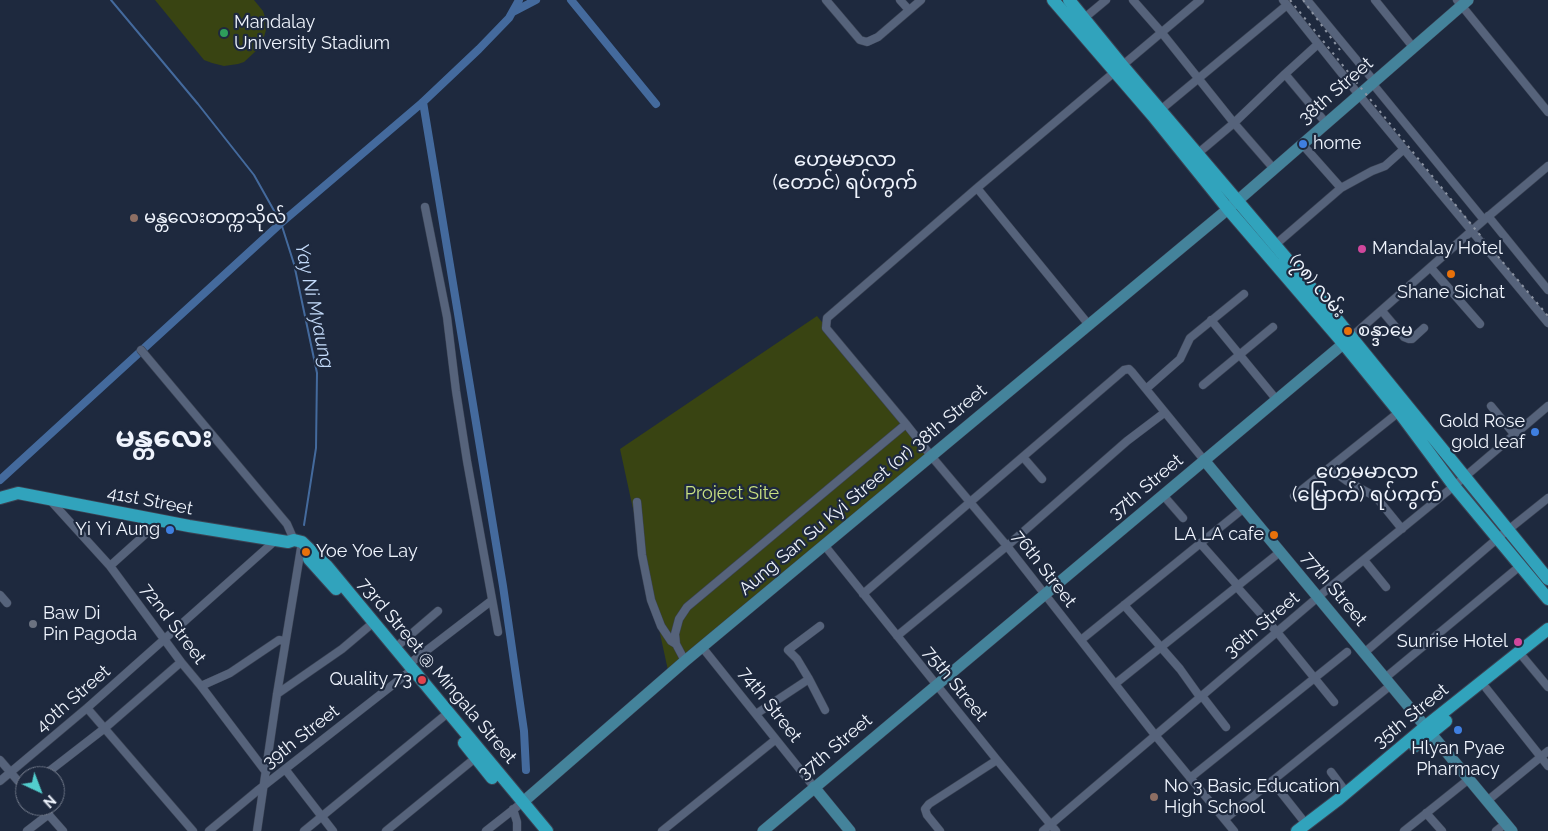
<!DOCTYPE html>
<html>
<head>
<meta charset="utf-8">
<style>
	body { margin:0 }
	#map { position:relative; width:1548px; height:831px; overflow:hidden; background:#1e293e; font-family:Raleway,sans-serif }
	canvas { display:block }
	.north { position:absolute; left:15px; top:766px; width:50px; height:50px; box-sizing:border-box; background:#1e293e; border:1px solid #727a8a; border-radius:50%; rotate:137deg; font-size:14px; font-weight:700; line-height:20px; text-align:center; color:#eff4fd }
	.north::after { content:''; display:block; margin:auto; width:18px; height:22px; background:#52cdcd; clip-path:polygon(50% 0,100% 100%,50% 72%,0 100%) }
</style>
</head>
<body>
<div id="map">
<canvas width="1548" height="831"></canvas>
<div class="north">N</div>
</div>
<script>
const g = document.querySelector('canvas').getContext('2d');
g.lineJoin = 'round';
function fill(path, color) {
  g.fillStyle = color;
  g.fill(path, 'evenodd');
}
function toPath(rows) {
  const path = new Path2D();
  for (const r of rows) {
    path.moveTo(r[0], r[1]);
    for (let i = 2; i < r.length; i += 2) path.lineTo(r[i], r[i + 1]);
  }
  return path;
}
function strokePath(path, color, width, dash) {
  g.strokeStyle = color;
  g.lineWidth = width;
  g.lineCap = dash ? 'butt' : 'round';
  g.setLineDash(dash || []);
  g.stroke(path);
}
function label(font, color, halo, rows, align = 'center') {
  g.font = font + ' Raleway,"Noto Sans Myanmar",sans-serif';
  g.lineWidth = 4.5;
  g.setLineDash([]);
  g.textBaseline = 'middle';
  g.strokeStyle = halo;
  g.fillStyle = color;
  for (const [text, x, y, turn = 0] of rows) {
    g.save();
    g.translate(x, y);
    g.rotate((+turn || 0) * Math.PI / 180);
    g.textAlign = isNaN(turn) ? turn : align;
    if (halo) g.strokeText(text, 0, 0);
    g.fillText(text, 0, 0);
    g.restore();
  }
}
const green = toPath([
	[155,0,254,0,263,11,265,17,266,30,264,37,257,50,244,62,238,64,224,66,212,63,204,60],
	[817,316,932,457,669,675,620,449]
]);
const stream = toPath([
	[111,0,198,104,254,175,281,223,294,264,317,373,316,448,304,525]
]);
const canal = toPath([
	[571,0,656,104],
	[513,12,536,0],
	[423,102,503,586,524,731,526,770],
	[0,480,281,223,423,102,479,49,509,18,519,0]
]);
const street = toPath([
	[826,0,860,40,867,42,878,37,921,0],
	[900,0,909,10],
	[1133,0,1162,33,1234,123,1274,169],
	[1200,0,977,188,827,318,826,328,906,424,932,457,1007,546,1155,735,1234,831],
	[1283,0,1359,95,1548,323],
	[1307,0,1374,81],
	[1375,0,1413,47],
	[1457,0,1548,112],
	[1082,20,1106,0],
	[1285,74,1326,123],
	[1372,83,1484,220],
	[1158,112,1287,5],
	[1302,144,1341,188],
	[1196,155,1234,123,1285,74,1318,44],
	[977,188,1089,325],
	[425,207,447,317,456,391,467,461,498,632],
	[1488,216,1548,290],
	[1275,245,1341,188,1372,171,1385,166,1404,149],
	[1431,268,1480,324],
	[1382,311,1404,337,1409,339,1412,339,1424,328],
	[1211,320,1276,399],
	[1350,338,1484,220,1548,166],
	[141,350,287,524,294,540],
	[1203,385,1273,327],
	[1146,389,1180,359,1190,338,1244,294],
	[1491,406,1514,434],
	[1023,457,1042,479],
	[1329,468,1347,481,1376,497,1402,529],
	[1163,495,1183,518],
	[1294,496,1399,412],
	[50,500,110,566,181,662,201,686,266,772],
	[637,502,642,555,651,600,661,626,671,641,676,644],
	[1200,543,1238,586],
	[825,546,997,760,1056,831],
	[1364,560,1386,587],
	[110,566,160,521],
	[1237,587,1277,632,1334,702],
	[863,594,1124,370,1129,369,1132,372,1204,460],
	[0,595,7,603],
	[1124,605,1180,669,1200,697],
	[897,636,1007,546,1127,441,1164,413],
	[1081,640,1244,508],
	[702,647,814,787],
	[395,648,438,611],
	[1364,653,1498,538,1548,498],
	[1523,657,1548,687],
	[685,661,676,644,675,634,679,619,687,607,906,424],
	[409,664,491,601],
	[1385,678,1520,566],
	[809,679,797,659,788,650,820,626],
	[1115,684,1280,552],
	[201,686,230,673,279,640,285,641],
	[1486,688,1548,766],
	[277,694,342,649,374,622],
	[1202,696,1226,727],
	[87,708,193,831],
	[756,714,809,679,825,710],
	[0,760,25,789],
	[285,769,333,831],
	[1331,772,1346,792],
	[43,776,105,728,181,662],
	[1190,778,1347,652],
	[0,781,87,708,277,539],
	[1272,781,1306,824],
	[1487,801,1548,751],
	[41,806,63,831],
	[513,809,517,822,517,831],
	[1426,813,1442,831],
	[1225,819,1391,685],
	[27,831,49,814],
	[209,831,257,791,413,669],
	[257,831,277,694,302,542],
	[304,831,449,712],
	[386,831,479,755],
	[486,831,523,802],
	[662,831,775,740],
	[940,831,927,815,925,809,929,804,997,760],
	[1043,831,1318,597,1454,486,1548,406],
	[1404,831,1469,779],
	[1496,831,1506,823]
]);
const secondary = toPath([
	[1204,460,1512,831],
	[814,787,850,831],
	[523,802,685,661,1228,209,1468,0],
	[763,831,1349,339]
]);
const primary = toPath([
	[1053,0,1153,116,1228,209,1343,343,1399,412,1454,486,1548,599],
	[1069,0,1122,65,1309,285,1548,579],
	[0,498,18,493,189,526,288,542,294,540,302,542,327,566,547,831],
	[309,559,336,589],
	[464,743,492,778],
	[1415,746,1446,721],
	[1297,831,1339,799,1426,726,1548,629]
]);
const rail = toPath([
	[1290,0,1475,229,1548,316],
	[1303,0,1340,50]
]);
const markers = [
	[224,33,5,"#2e9e5b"],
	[1303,144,5,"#3f7fe0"],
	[134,218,5,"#8d6e63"],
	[1362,249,5,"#d1479c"],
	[1451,274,5,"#e8710a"],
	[1348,331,5,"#e8710a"],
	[1535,432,5,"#3f7fe0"],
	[170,530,5,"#3f7fe0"],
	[1274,535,5,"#e8710a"],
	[306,552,5,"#e8710a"],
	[33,624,5,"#6b7280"],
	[1518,642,5,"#d1479c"],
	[422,680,5,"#e0444e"],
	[1458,730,5,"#3f7fe0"],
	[1154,797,5,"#8d6e63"]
];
const poiNames = [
	["Mandalay",234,23],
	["University Stadium",234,44],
	["home",1313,144],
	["မန္တလေးတက္ကသိုလ်",144,218],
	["Mandalay Hotel",1372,249],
	["Shane Sichat",1451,293,"center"],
	["စန္ဒာမေ",1358,331],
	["Gold Rose",1525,422,"right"],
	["gold leaf",1525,443,"right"],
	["Yi Yi Aung",160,530,"right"],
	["LA LA cafe",1264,535,"right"],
	["Yoe Yoe Lay",316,552],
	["Baw Di",43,614],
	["Pin Pagoda",43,635],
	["Sunrise Hotel",1508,642,"right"],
	["Quality 73",412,680,"right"],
	["Hlyan Pyae",1458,749,"center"],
	["Pharmacy",1458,770,"center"],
	["No 3 Basic Education",1164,787],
	["High School",1164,808]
];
const streetNames = [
	["38th Street",1336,91,-41],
	["(၇၈) လမ်း",1317,286,50],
	["37th Street",1146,487,-40],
	["Aung San Su Kyi Street (or) 38th Street",863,490,-40],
	["41st Street",150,501,11],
	["76th Street",1044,569,52],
	["77th Street",1334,589,50],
	["72nd Street",173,624,53],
	["36th Street",1262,625,-40],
	["73rd Street @ Mingala Street",437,671,50],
	["75th Street",955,684,51],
	["40th Street",73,699,-41],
	["74th Street",770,705,52],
	["35th Street",1411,716,-39],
	["39th Street",301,737,-38],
	["37th Street",835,747,-40]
];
const parkNames = [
	["Project Site",732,494]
];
const waterNames = [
	["Yay Ni Myaung",314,306,78]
];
const quarterNames = [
	["ဟေမမာလာ",845,160],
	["(တောင်) ရပ်ကွက်",845,183],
	["ဟေမမာလာ",1367,472],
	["(မြောက်) ရပ်ကွက်",1367,495]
];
const townNames = [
	["မန္တလေး",164,439]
];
fill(green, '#394412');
strokePath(stream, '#446a9d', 2);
strokePath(canal, '#446a9d', 8);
strokePath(street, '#3b4354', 9);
strokePath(secondary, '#3b4354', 12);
strokePath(primary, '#3b4354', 14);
strokePath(street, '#56637b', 8);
strokePath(secondary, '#44839b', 11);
strokePath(primary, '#31a3bc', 12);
strokePath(rail, '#8c94a3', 2, [2.5, 5]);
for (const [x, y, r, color] of markers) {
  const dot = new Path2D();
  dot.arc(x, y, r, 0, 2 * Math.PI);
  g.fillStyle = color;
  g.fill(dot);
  strokePath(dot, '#1e293e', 2);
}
label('18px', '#eff4fd', '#1e293e', poiNames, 'left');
label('18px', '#eff4fd', '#1e293e', streetNames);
label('18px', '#c8e082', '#1e293e', parkNames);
label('italic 19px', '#c3daf9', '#1e293e', waterNames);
label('20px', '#eff4fd', '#1e293e', quarterNames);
label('bold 28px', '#eff4fd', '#1e293e', townNames);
</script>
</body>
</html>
